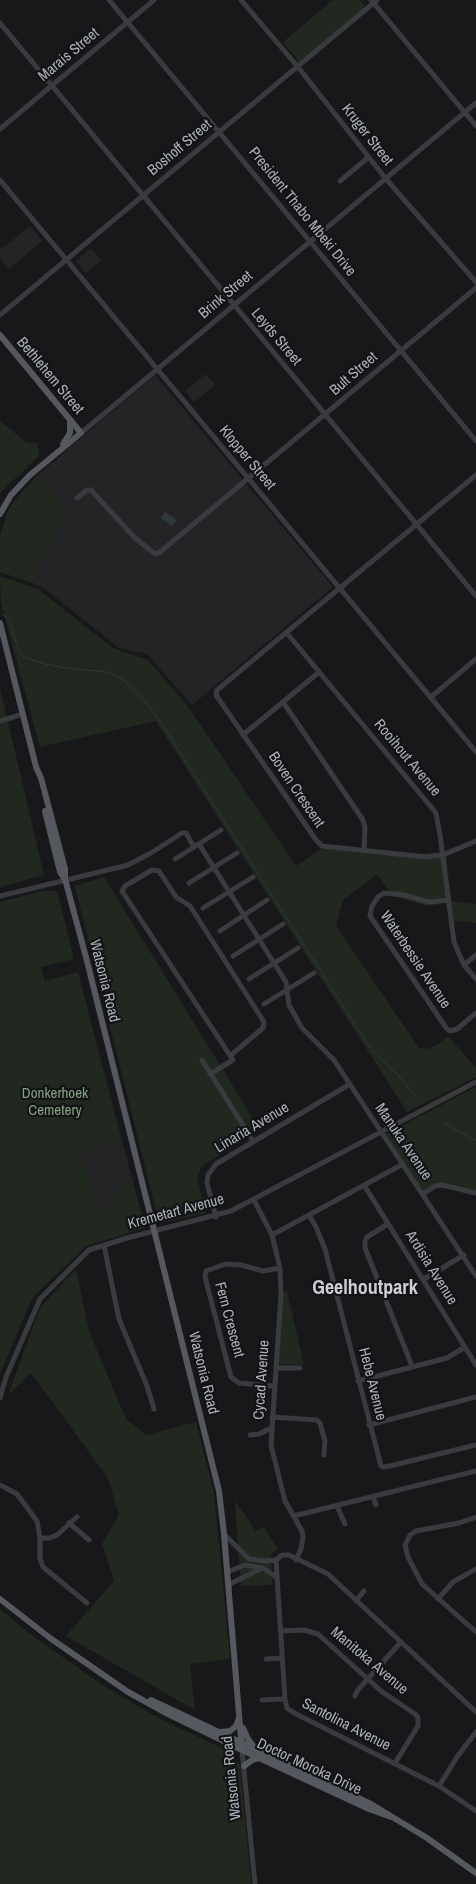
<!DOCTYPE html>
<html>
<head>
<meta charset="utf-8">
<style>
	body { margin:0 }
	canvas { display:block; background:#18181a }
</style>
</head>
<body>
<canvas width="476" height="1884"></canvas>
<script>
const g = document.querySelector('canvas').getContext('2d');
g.lineJoin = 'round';
function fill(path, color) {
  g.fillStyle = color;
  g.fill(path, 'evenodd');
}
function toPath(rows) {
  const path = new Path2D();
  for (const r of rows) {
    path.moveTo(r[0], r[1]);
    for (let i = 2; i < r.length; i += 2) path.lineTo(r[i], r[i + 1]);
  }
  return path;
}
function strokePath(path, color, width, dash) {
  g.strokeStyle = color;
  g.lineWidth = width;
  g.lineCap = dash ? 'butt' : 'round';
  g.setLineDash(dash || []);
  g.stroke(path);
}
function label(font, color, halo, rows, align = 'center') {
  g.font = font + ' "Archivo Narrow",sans-serif';
  g.lineWidth = 4.5;
  g.setLineDash([]);
  g.textBaseline = 'middle';
  g.strokeStyle = halo;
  g.fillStyle = color;
  for (const [text, x, y, turn = 0] of rows) {
    g.save();
    g.translate(x, y);
    g.rotate((+turn || 0) * Math.PI / 180);
    g.textAlign = isNaN(turn) ? turn : align;
    if (halo) g.strokeText(text, 0, 0);
    g.fillText(text, 0, 0);
    g.restore();
  }
}
const built = toPath([
	[30,226,42,241,9,269,0,258,0,250],
	[91,248,101,260,86,273,76,261],
	[206,374,215,385,194,402,185,391],
	[155,375,333,587,192,705,147,654,119,648,44,588,33,583,37,572,36,566,56,541,51,537,69,514,39,474],
	[122,1141,133,1182,128,1183,99,1214,82,1152]
]);
const green = toPath([
	[333,0,360,0,365,7,299,62,283,42],
	[0,421,27,443,38,443,39,456,2,491,0,494],
	[39,474,70,514,51,537,57,541,36,566,37,572,33,583,0,572,0,536,7,513,14,501],
	[0,576,38,589,113,648,148,660,187,705,296,866,327,845,420,854,446,852,451,901,476,904,476,923,449,920,446,903,427,906,393,896,377,874,343,900,336,926,419,1048,427,1049,437,1045,448,1036,476,1068,476,1077,407,1112,156,721,40,747,1,603],
	[0,688,44,875,0,887],
	[104,877,260,1130,201,1167,197,1178,206,1213,165,1222,158,1218,75,886],
	[43,891,57,891,74,959,41,967,45,981,78,972,122,1141,82,1152,99,1214,102,1212,118,1190,126,1184,133,1182,145,1228,86,1246,32,1298,0,1374,0,902],
	[476,1087,476,1192,440,1183,423,1194,384,1135],
	[76,1269,89,1331,126,1419,146,1435,196,1422,214,1493,230,1659,190,1664,195,1710,66,1636,114,1581,102,1544,119,1515,108,1478,31,1373,8,1395,40,1308],
	[287,1291,304,1365,278,1364,283,1292],
	[235,1501,256,1531,264,1527,278,1549,271,1554,272,1585,241,1586],
	[0,1609,30,1634,104,1686,162,1720,230,1752,240,1765,251,1884,0,1884]
]);
const water = toPath([
	[165,512,177,520,172,526,161,518]
]);
const stream = toPath([
	[2,615,7,617,10,621,19,653,24,657,45,664,65,668,107,672,116,675,130,685,141,697,156,715,365,1040,373,1051,398,1075,417,1098],
	[444,1123,476,1141]
]);
const minor = toPath([
	[109,0,476,441],
	[241,0,298,67,386,179,476,282],
	[371,0,476,126],
	[0,23,476,596],
	[0,129,154,0],
	[0,180,476,752],
	[340,181,369,157],
	[0,315,377,0],
	[81,433,476,103],
	[476,475,217,690,216,695,316,840,322,846,426,857,443,855,476,841],
	[77,498,87,490,91,490,134,537,150,550,156,554,160,552,476,288],
	[286,632,436,813,440,835,454,942,464,965,476,979],
	[431,697,476,659],
	[283,702,363,820,365,827,364,851],
	[0,721,23,714],
	[243,735,318,673],
	[199,844,286,982,289,1005,302,1028,334,1060,476,1276],
	[175,859,221,830],
	[189,883,237,853],
	[0,896,128,865,151,853,182,833,186,833,194,847],
	[448,900,429,902,404,895,384,893,378,897,372,906,370,916,447,1029,450,1031,457,1029,476,1013],
	[203,908,253,877],
	[220,931,267,900],
	[233,956,283,924],
	[464,965,476,955],
	[249,979,298,948],
	[264,1004,314,973],
	[202,1060,253,1141],
	[210,1074,233,1060,122,891,125,886,152,870,159,871,176,897,190,906,264,1022,263,1028,230,1056],
	[364,1185,476,1365],
	[423,1194,435,1186,442,1185,476,1193],
	[254,1200,272,1235,280,1268,281,1294,271,1445,285,1501,302,1531,303,1537,301,1549,296,1560],
	[309,1215,316,1227,325,1249,381,1466,383,1467,390,1466,476,1445],
	[216,1217,207,1183,208,1175,216,1164,350,1084],
	[388,1224,367,1237,365,1241,365,1248,412,1366],
	[272,1235,403,1164],
	[104,1245,119,1319,147,1386,154,1409],
	[424,1279,464,1255],
	[276,1368,300,1368],
	[358,1381,447,1358,465,1347],
	[274,1386,239,1383,231,1377,205,1277,206,1271,226,1264,241,1265,263,1271,280,1268],
	[0,1398,6,1377,40,1299,89,1250,127,1238,231,1211,476,1082],
	[272,1417,317,1420,320,1423,325,1441,324,1455],
	[369,1425,476,1397],
	[250,1435,259,1434,271,1428],
	[0,1485,17,1494,37,1521,40,1538,40,1559,43,1567,87,1603],
	[373,1497,376,1505],
	[337,1506,345,1524],
	[294,1516,476,1471],
	[476,1517,459,1523,416,1531,410,1535,405,1545,408,1557,422,1584,476,1632],
	[69,1523,89,1540],
	[224,1534,249,1559,266,1561,276,1560],
	[40,1538,50,1538,57,1535,77,1517],
	[227,1572,245,1565,263,1568,277,1578],
	[228,1585,262,1568],
	[438,1599,453,1582,476,1569],
	[356,1601,364,1591],
	[280,1631,304,1630,318,1634,381,1691,415,1714,418,1717,418,1726,395,1763],
	[266,1659,282,1658],
	[355,1696,357,1691,400,1643],
	[262,1700,285,1699],
	[476,1712,328,1574,289,1555,282,1555,276,1560,285,1699,287,1708,296,1714,439,1786,476,1811],
	[242,1750,255,1884],
	[439,1786,457,1757,476,1732]
]);
const major = toPath([
	[0,335,81,433,30,475,11,495,0,514],
	[63,444,70,433,70,422],
	[0,623,36,767,41,778,65,869,65,879,87,961,219,1491,224,1534,242,1750],
	[45,811,60,872,64,878],
	[0,1599,50,1638,128,1692,168,1714,242,1750,369,1809,391,1817],
	[151,1700,371,1804,427,1838,476,1873],
	[243,1728,248,1739,254,1747],
	[221,1732,230,1731,236,1726,239,1718],
	[244,1766,252,1760,259,1758]
]);
const streetNames = [
	["Marais Street",69,55,-40],
	["Kruger Street",367,135,52],
	["Boshoff Street",180,148,-40],
	["President Thabo Mbeki Drive",302,212,51],
	["Brink Street",226,295,-40],
	["Leyds Street",276,337,50],
	["Bult Street",354,374,-41],
	["Bethlehem Street",50,376,50],
	["Klopper Street",247,458,50],
	["Rooihout Avenue",407,758,50],
	["Boven Crescent",296,790,56],
	["Waterbessie Avenue",415,960,56],
	["Watsonia Road",104,981,76],
	["Linaria Avenue",252,1128,-31],
	["Manuka Avenue",403,1142,56],
	["Kremetart Avenue",176,1212,-15],
	["Ardisia Avenue",431,1268,58],
	["Fern Crescent",229,1320,75],
	["Watsonia Road",203,1373,76],
	["Cycad Avenue",262,1380,-86],
	["Hebe Avenue",372,1384,76],
	["Manitoka Avenue",369,1661,40],
	["Santolina Avenue",346,1725,27],
	["Doctor Moroka Drive",309,1767,25],
	["Watsonia Road",232,1778,-96]
];
const parkNames = [
	["Donkerhoek",55,1094],
	["Cemetery",55,1111]
];
const districtNames = [
	["Geelhoutpark",365,1289]
];
fill(built, '#242427');
fill(green, '#202820');
fill(water, '#2e393e');
strokePath(stream, '#2e393e', 1);
strokePath(minor, '#393b3f', 5);
strokePath(major, '#55585e', 6);
label('15px', '#abb1b9', '#131315', streetNames);
label('15px', '#84a482', '#131315', parkNames);
label('bold 20px', '#cccfd5', '#131315', districtNames);
</script>
</body>
</html>
